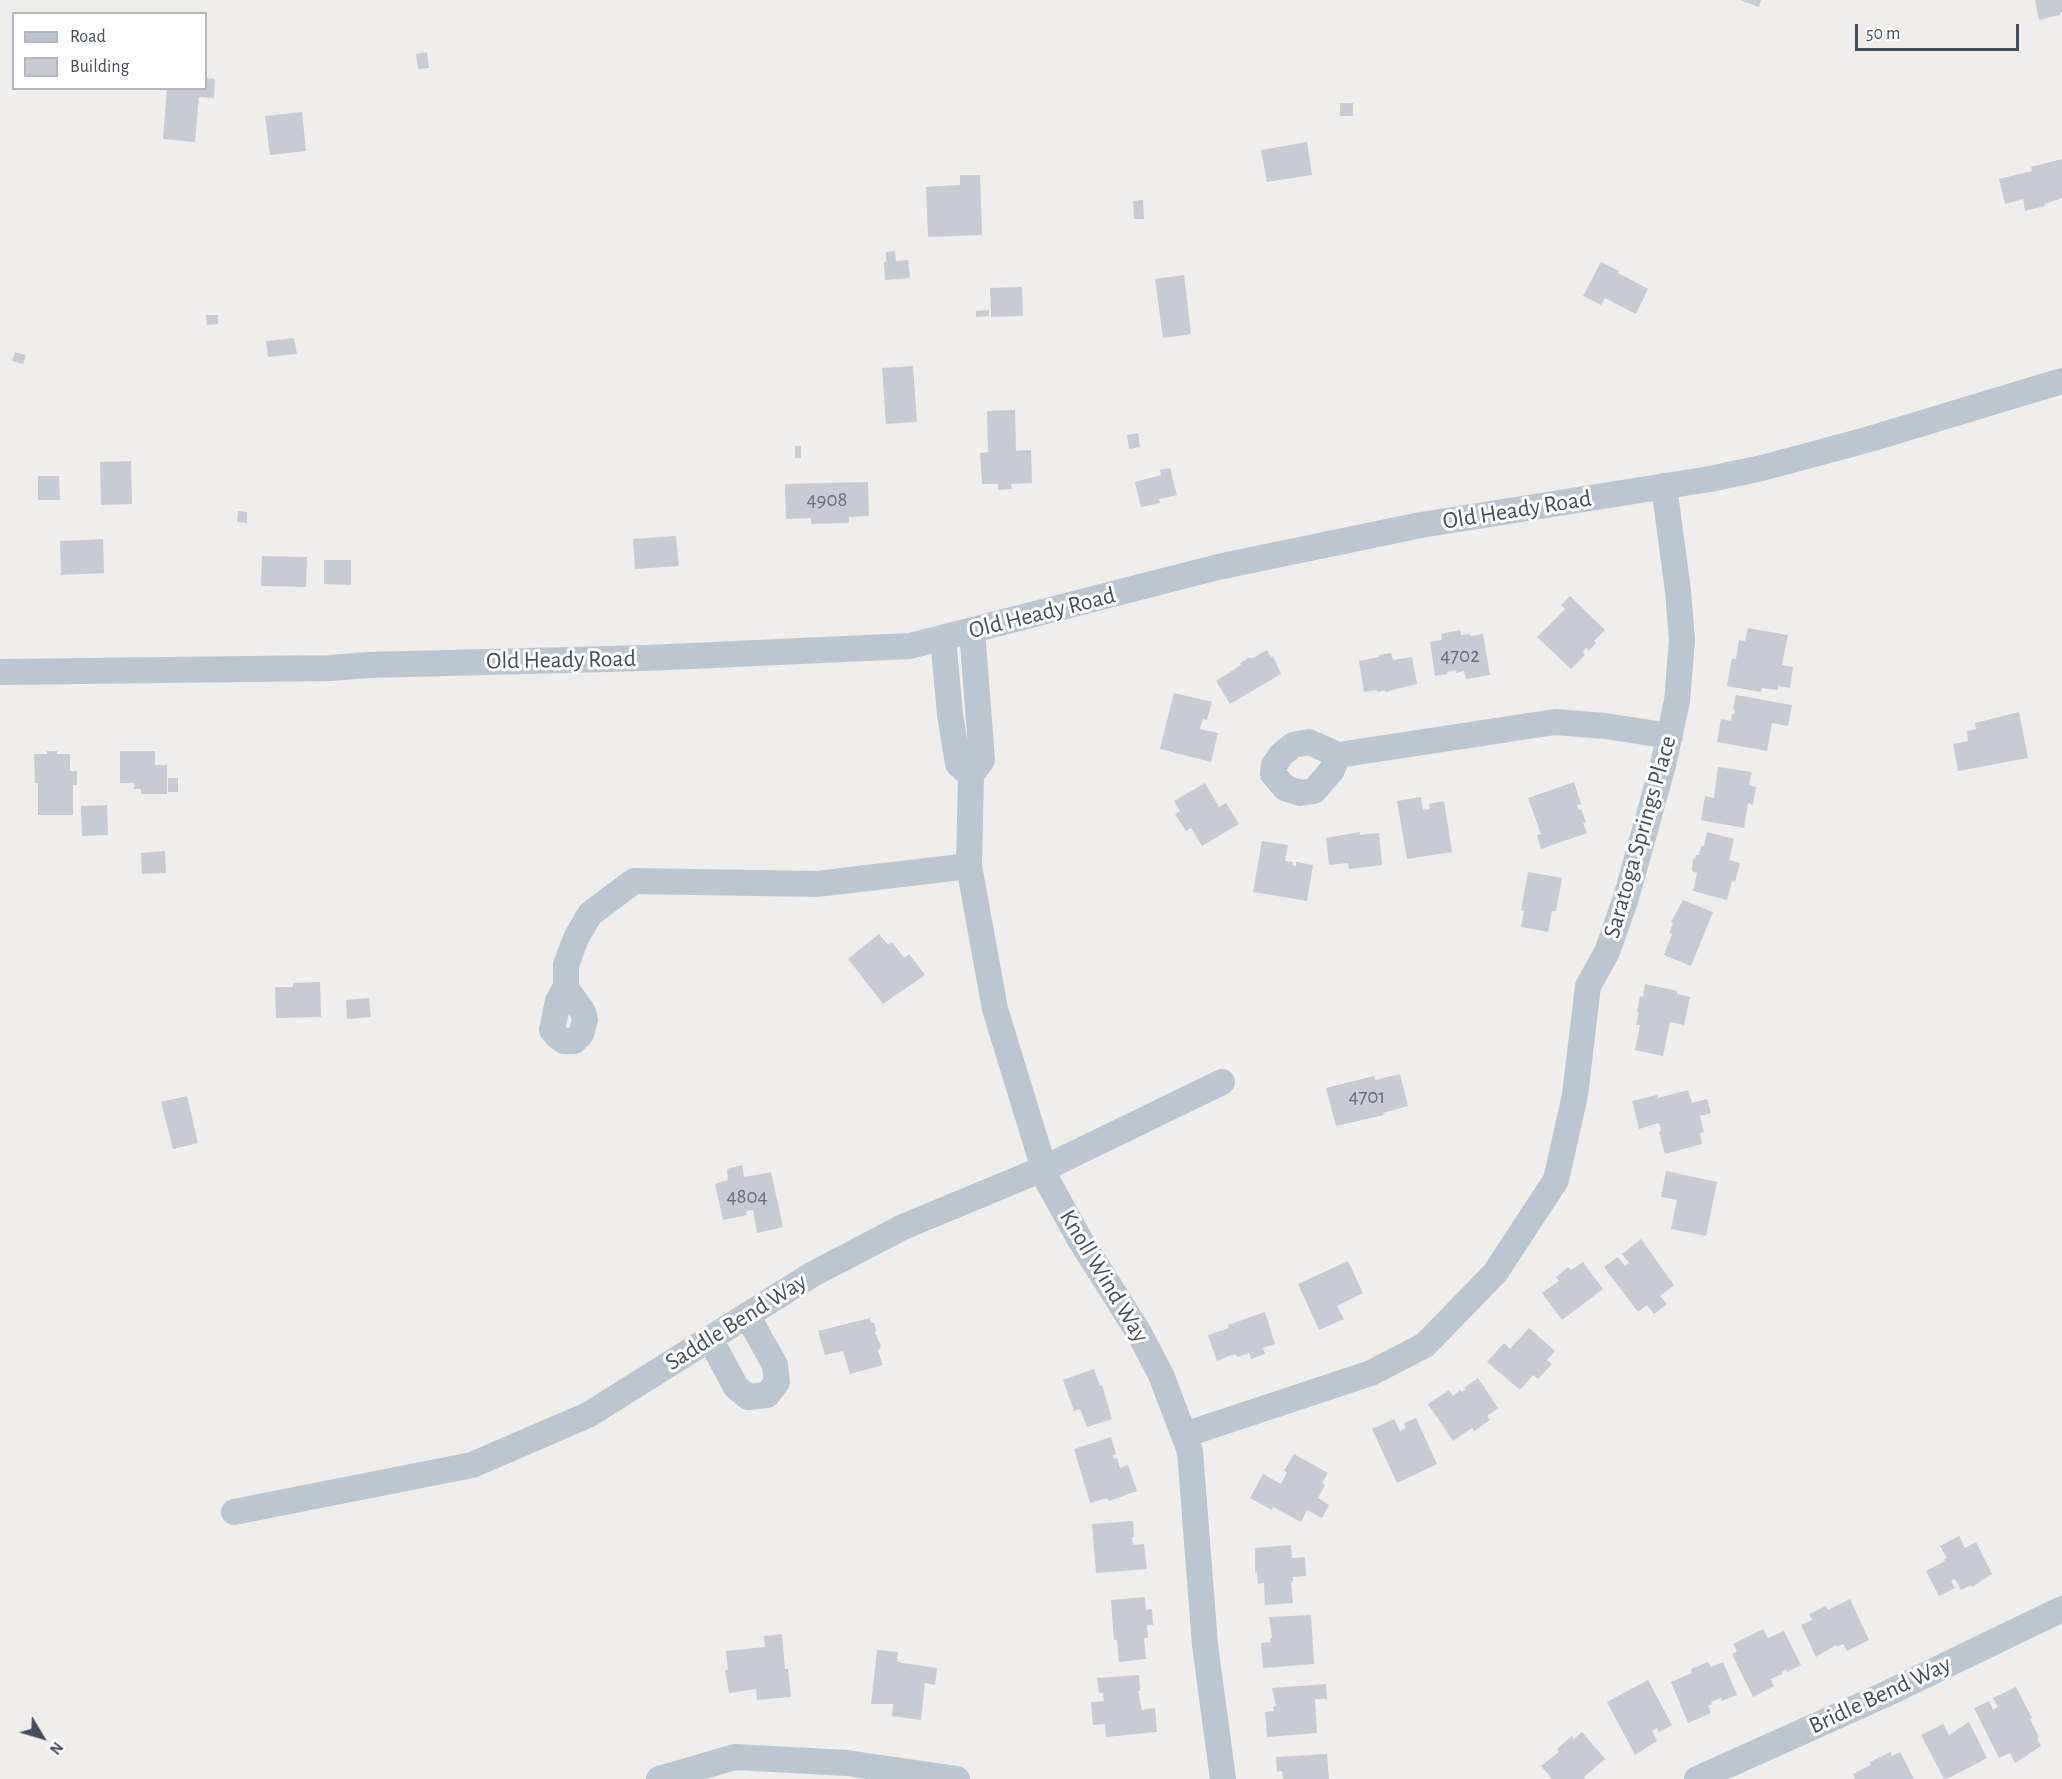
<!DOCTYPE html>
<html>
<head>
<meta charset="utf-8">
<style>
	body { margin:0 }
	#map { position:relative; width:2062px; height:1779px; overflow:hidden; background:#f0eded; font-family:"Alegreya Sans",sans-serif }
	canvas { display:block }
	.legend { position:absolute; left:12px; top:12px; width:195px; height:78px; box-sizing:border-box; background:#fff; border:2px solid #b4b8be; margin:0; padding:8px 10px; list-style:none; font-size:18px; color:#444e5c }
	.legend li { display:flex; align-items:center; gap:12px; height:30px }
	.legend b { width:30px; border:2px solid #b4b8be }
	.north { position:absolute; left:12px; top:1707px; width:60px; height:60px; -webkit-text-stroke:4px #fff; paint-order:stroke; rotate:128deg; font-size:16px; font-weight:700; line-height:24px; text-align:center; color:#444e5c }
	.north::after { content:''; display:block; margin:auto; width:21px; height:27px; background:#444e5c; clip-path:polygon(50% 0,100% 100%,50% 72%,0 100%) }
	.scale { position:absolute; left:1855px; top:24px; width:164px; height:27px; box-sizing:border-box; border:3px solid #444e5c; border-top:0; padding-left:8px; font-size:18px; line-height:21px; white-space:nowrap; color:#444e5c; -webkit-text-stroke:4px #fff; paint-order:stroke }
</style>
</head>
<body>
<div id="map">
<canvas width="2062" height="1779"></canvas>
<ul class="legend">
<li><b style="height:8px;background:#bcc6d1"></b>Road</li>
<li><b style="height:16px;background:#c8cbd3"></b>Building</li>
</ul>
<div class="north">N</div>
<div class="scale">50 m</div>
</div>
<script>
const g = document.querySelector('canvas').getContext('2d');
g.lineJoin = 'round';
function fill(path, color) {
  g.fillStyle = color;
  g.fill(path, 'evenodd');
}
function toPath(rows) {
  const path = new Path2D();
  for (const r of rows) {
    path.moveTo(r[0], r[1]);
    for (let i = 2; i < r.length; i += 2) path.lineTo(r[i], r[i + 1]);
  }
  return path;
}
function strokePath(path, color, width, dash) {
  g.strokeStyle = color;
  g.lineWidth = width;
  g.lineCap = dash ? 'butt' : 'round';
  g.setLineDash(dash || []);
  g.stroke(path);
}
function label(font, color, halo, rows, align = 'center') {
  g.font = font + ' "Alegreya Sans",sans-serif';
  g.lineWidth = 6;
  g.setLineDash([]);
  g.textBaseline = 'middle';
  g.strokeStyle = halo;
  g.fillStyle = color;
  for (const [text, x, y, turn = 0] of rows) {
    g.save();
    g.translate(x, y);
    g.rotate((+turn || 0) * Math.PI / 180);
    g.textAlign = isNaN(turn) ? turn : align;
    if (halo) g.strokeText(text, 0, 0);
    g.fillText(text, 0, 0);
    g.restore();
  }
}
const building = toPath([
	[1740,0,1761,0,1759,7],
	[2035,0,2062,0,2062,12,2060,13,2060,15,2039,20],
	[427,52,429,68,418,69,416,54],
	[206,78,215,79,214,98,199,97,195,142,163,139,167,88,206,88],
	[1340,103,1353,103,1353,116,1340,116],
	[302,112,306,151,270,155,265,116],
	[1307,142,1312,175,1267,182,1261,150],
	[2062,159,2062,198,2044,204,2045,206,2025,211,2023,199,2005,204,1999,179,2032,171,2031,167],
	[960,175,980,175,982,235,928,237,926,187,960,185],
	[1143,200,1144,219,1134,219,1133,201],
	[895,251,896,261,908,260,910,278,885,280,884,262,886,262,886,252],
	[1601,262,1619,271,1618,273,1648,289,1636,314,1605,298,1601,305,1583,296],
	[1184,275,1191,334,1163,338,1155,279],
	[1022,287,1023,316,991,317,990,288],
	[989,310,989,316,976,317,976,311],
	[206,315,218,315,218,324,207,325],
	[294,338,297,354,268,357,266,341],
	[15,352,26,355,23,364,12,361],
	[913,366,917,422,886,424,882,368],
	[1015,410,1016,451,1031,450,1032,483,1011,484,1012,489,998,490,998,484,982,484,980,453,988,452,987,411],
	[1138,433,1140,447,1129,449,1127,435],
	[795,446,801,446,801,458,795,458],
	[131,461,132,504,101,505,100,462],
	[1170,468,1177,495,1159,499,1160,503,1141,507,1135,482,1161,475,1160,470],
	[38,476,59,476,60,500,38,500],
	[868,482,869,516,849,517,849,523,811,524,811,518,786,519,785,484],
	[238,511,247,512,247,523,237,522],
	[676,536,679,566,635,569,633,539],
	[103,539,104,573,61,575,60,541],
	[262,556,307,557,306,587,261,586],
	[324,560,351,560,351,585,324,584],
	[1570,596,1605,630,1594,641,1596,643,1589,651,1586,648,1583,652,1585,655,1571,669,1537,637,1565,609,1561,605],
	[1748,628,1788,635,1782,665,1793,667,1790,688,1778,686,1778,690,1762,688,1761,692,1727,686,1732,658,1736,659,1739,640,1745,641],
	[1460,630,1461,635,1470,634,1470,636,1483,634,1490,675,1466,679,1464,671,1456,673,1456,670,1447,672,1448,674,1435,676,1430,642,1442,640,1441,634],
	[1267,650,1271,657,1273,656,1281,674,1230,704,1216,681,1241,665,1240,663,1250,657,1251,659],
	[1391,653,1393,660,1412,657,1417,684,1385,692,1385,690,1377,692,1377,690,1364,692,1359,661,1379,657,1379,655],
	[1174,693,1212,702,1207,720,1203,719,1200,729,1218,733,1211,762,1160,749],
	[1736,695,1792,705,1788,726,1772,723,1767,751,1717,742,1721,719,1731,721,1732,714,1734,714,1735,710,1733,709],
	[2019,712,2028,758,1958,771,1953,744,1968,741,1967,731,1976,729,1975,723],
	[47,751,57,751,57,754,70,754,70,771,77,771,77,785,73,785,73,815,38,815,38,783,35,783,34,754,47,754],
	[120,751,155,751,155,765,167,765,167,794,141,794,141,789,134,789,135,783,120,783],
	[1718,767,1752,772,1749,785,1756,787,1753,805,1748,803,1744,828,1701,820,1705,796,1714,798],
	[168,778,178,778,178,792,168,792],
	[1574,782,1581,804,1577,805,1579,810,1581,809,1586,822,1583,823,1587,833,1541,849,1537,835,1541,834,1528,798],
	[1205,783,1219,807,1226,803,1239,824,1202,846,1191,828,1186,831,1175,814,1180,811,1174,801],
	[1421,797,1423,810,1430,809,1429,804,1444,801,1452,852,1407,859,1397,801],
	[107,805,108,835,82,836,81,806],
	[1360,832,1360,835,1379,833,1382,865,1349,869,1348,863,1329,865,1326,838],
	[1707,832,1734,839,1729,860,1740,863,1735,882,1732,881,1727,900,1693,891,1697,873,1692,871,1693,858,1695,859,1696,855,1699,855,1701,846,1704,846],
	[1262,841,1288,845,1285,861,1293,862,1292,865,1296,866,1296,862,1313,865,1307,901,1253,892],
	[165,851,166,873,142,874,141,853],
	[1528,872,1562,878,1556,911,1552,911,1548,932,1521,927,1524,911,1521,910],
	[1683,900,1713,912,1691,966,1664,955,1672,934,1669,933,1673,923,1671,922],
	[879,934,888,945,892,942,904,958,909,954,925,975,883,1004,848,959],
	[320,982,321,1017,276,1018,275,987,293,987,293,983],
	[1645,984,1677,991,1677,994,1690,997,1684,1025,1670,1022,1663,1056,1635,1050,1640,1025,1636,1025,1639,1013,1637,1012,1640,996,1643,997],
	[369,998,371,1017,347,1019,346,1000],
	[1400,1074,1408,1106,1383,1113,1384,1115,1336,1126,1326,1088,1374,1076,1375,1080],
	[1688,1090,1692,1103,1707,1099,1711,1113,1700,1116,1704,1132,1700,1133,1702,1144,1665,1154,1659,1132,1661,1131,1659,1123,1639,1129,1632,1101,1657,1095,1658,1098],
	[187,1096,198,1143,173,1149,161,1102],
	[742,1165,744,1177,771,1172,783,1227,757,1233,753,1210,746,1211,747,1215,723,1220,715,1184,728,1180,727,1169],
	[1666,1171,1717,1182,1706,1236,1671,1229,1677,1200,1661,1197],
	[1641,1239,1674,1285,1660,1296,1667,1304,1654,1314,1647,1305,1638,1312,1604,1267,1618,1257,1625,1266,1629,1263,1622,1254],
	[1348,1261,1363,1293,1337,1306,1344,1319,1319,1330,1298,1284],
	[1583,1262,1603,1289,1562,1320,1542,1293,1559,1281,1556,1277,1568,1267,1571,1270],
	[1265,1312,1275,1344,1263,1348,1265,1354,1251,1359,1249,1353,1238,1357,1235,1354,1217,1361,1208,1335,1229,1328,1228,1325],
	[870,1318,871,1323,874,1323,876,1330,875,1333,881,1346,878,1351,883,1365,850,1374,843,1351,825,1355,818,1331],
	[1529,1328,1555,1351,1547,1360,1552,1364,1538,1379,1533,1375,1520,1390,1487,1362,1504,1343,1510,1349],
	[1094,1369,1100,1386,1102,1385,1112,1419,1087,1427,1080,1409,1074,1411,1063,1380],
	[1478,1378,1498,1408,1487,1416,1490,1420,1474,1431,1472,1428,1453,1441,1428,1404,1449,1390,1453,1396,1460,1390,1462,1392,1466,1389,1464,1388],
	[1416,1418,1437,1464,1397,1483,1372,1429,1394,1419,1400,1431,1406,1428,1404,1423],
	[1111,1437,1116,1454,1113,1455,1114,1459,1117,1458,1120,1468,1128,1465,1137,1491,1109,1501,1107,1498,1090,1503,1074,1449],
	[1294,1454,1328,1473,1322,1483,1325,1485,1318,1498,1329,1505,1322,1518,1307,1510,1301,1522,1273,1507,1272,1510,1250,1498,1263,1474,1281,1484,1287,1472,1284,1471],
	[1133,1521,1134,1537,1132,1537,1133,1545,1144,1544,1147,1569,1096,1573,1092,1524],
	[1959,1536,1965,1548,1976,1542,1992,1574,1972,1587,1971,1585,1961,1590,1955,1579,1951,1581,1955,1588,1939,1596,1926,1571,1945,1561,1944,1559,1947,1558,1940,1546],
	[1291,1545,1292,1558,1305,1557,1306,1576,1293,1577,1293,1582,1291,1583,1293,1603,1265,1605,1264,1583,1258,1584,1257,1572,1255,1573,1255,1548],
	[1145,1597,1146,1610,1152,1609,1153,1625,1147,1625,1148,1638,1144,1638,1146,1659,1119,1662,1117,1640,1114,1640,1111,1600],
	[1850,1599,1869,1640,1847,1651,1843,1644,1837,1647,1836,1645,1816,1657,1801,1625,1812,1620,1809,1614,1826,1606,1828,1610],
	[1311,1615,1314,1664,1263,1668,1261,1643,1271,1642,1270,1638,1272,1638,1269,1617],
	[1763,1629,1768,1638,1784,1631,1801,1665,1787,1672,1786,1669,1782,1672,1782,1674,1771,1679,1774,1686,1753,1697,1732,1654,1737,1651,1733,1644],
	[782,1634,785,1669,788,1669,791,1697,757,1700,756,1689,729,1693,725,1670,728,1670,726,1651,765,1647,764,1636],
	[877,1650,898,1652,897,1661,902,1663,937,1668,935,1685,925,1683,921,1720,892,1716,893,1704,871,1704],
	[1708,1662,1711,1667,1723,1662,1737,1695,1722,1701,1721,1698,1711,1702,1712,1704,1708,1706,1711,1713,1688,1723,1671,1682,1692,1673,1691,1669],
	[1139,1675,1140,1691,1138,1691,1142,1710,1155,1708,1157,1732,1106,1737,1105,1724,1093,1725,1091,1702,1104,1701,1103,1693,1099,1693,1097,1678],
	[1648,1680,1672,1725,1659,1732,1657,1728,1652,1731,1657,1741,1635,1755,1607,1702],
	[1326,1684,1327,1699,1315,1699,1317,1733,1267,1737,1265,1712,1274,1711,1273,1706,1276,1706,1272,1688],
	[2016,1687,2032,1718,2030,1719,2039,1737,2037,1739,2041,1746,2015,1763,2010,1753,1999,1758,1974,1708,1989,1701,1993,1710,1998,1707,1993,1698],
	[1969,1722,1987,1758,1947,1779,1944,1779,1921,1735,1943,1724,1949,1735],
	[1582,1732,1605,1759,1584,1777,1586,1779,1552,1779,1541,1766,1559,1752,1557,1749,1572,1736,1574,1739],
	[1890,1752,1892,1756,1900,1752,1914,1779,1855,1779,1853,1774,1871,1765,1870,1762],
	[1327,1754,1329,1779,1283,1779,1282,1771,1277,1772,1276,1757]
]);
const minor = toPath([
	[972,630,982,760,971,775,969,866,995,1009,1048,1182,1079,1238,1139,1333,1161,1375,1190,1451,1205,1645,1223,1779],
	[943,639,950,714,958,764,971,775],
	[0,672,331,668,368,665,647,658,910,646,1218,567,1421,525,1710,479,1762,468,1870,439,2062,381],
	[1338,755,1332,770,1314,791,1301,793,1285,788,1273,774,1274,765,1282,754,1293,745,1309,742,1338,755,1555,722,1605,726,1670,736],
	[566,987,558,1001,552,1030,558,1037,564,1041,574,1041,581,1034,585,1020,583,1012,566,988,566,965,576,938,590,914,634,881,817,884,969,866],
	[710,1339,736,1387,748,1397,767,1395,777,1382,775,1365,747,1315],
	[1184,1435,1371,1373,1425,1345,1495,1273,1556,1180,1575,1095,1588,986,1607,952,1626,898,1663,765,1677,701,1682,640,1678,591,1664,486],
	[234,1512,472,1465,588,1415,813,1274,903,1227,1045,1168,1222,1082],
	[659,1779,735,1757,847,1763,957,1779],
	[1697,1779,1884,1695,2062,1609]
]);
const numberNames = [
	["4908",827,500],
	["4702",1460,656],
	["4701",1367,1097],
	["4804",747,1197]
];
const streetNames = [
	["Old Heady Road",1517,510,-9],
	["Old Heady Road",1042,613,-14],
	["Old Heady Road",561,660,-1],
	["Saratoga Springs Place",1640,837,-74],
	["Knoll Wind Way",1104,1276,59],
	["Saddle Bend Way",736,1322,-32],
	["Bridle Bend Way",1880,1695,-25]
];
fill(building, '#c8cbd3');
strokePath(minor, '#bcc6d1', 26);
label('21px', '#656d7a', null, numberNames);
label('24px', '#444e5c', '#fff', streetNames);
</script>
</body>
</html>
